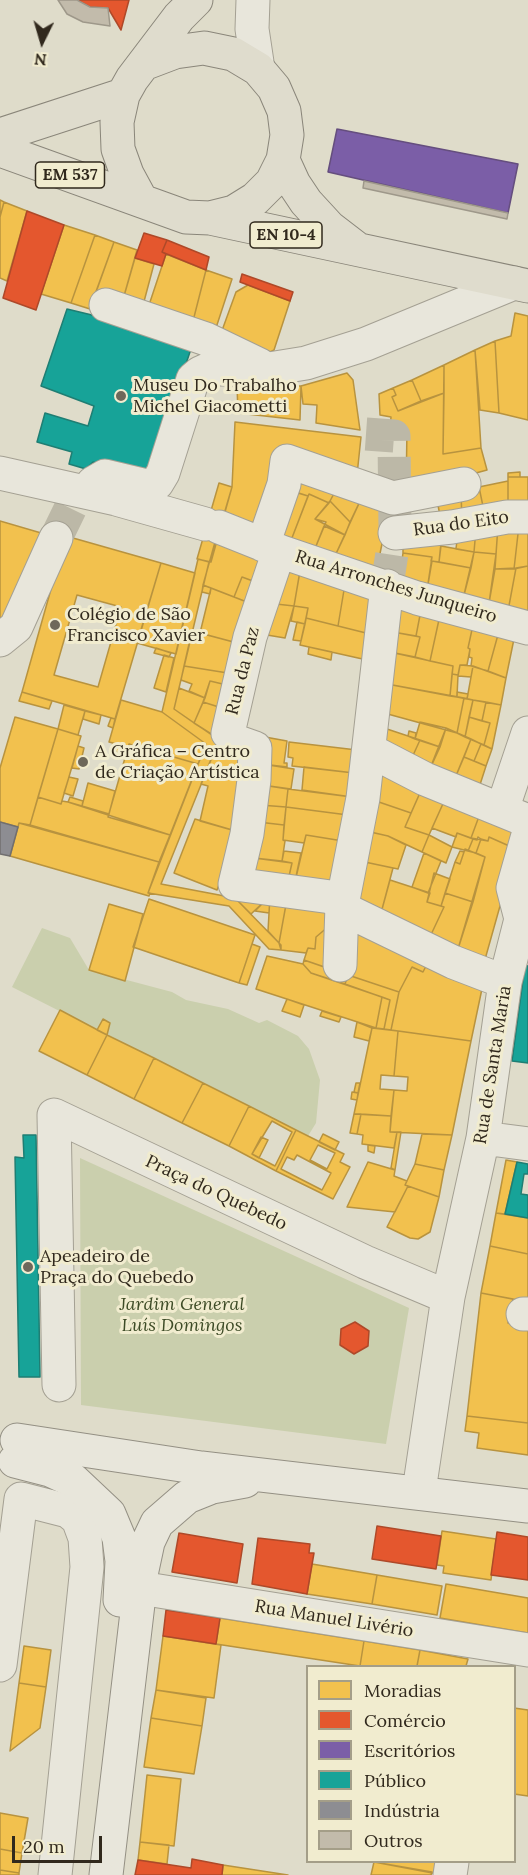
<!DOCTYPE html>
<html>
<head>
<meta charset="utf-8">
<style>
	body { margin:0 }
	#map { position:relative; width:528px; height:1875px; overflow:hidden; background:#dfdcca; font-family:Lora,serif }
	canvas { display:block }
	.legend { position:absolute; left:306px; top:1665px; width:210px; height:198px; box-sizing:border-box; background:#f1eccf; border:2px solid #a49e88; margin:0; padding:8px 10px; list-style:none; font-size:18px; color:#31291d }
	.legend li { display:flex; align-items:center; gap:12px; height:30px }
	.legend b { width:30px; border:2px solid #a49e88 }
	.north { position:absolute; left:12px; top:12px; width:60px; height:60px; -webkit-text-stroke:4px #f1eccf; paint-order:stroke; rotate:185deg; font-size:16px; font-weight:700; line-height:24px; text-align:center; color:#31291d }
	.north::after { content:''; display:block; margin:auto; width:21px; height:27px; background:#31291d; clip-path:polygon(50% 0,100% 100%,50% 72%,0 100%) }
	.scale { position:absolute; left:12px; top:1836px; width:90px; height:27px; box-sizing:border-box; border:3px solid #31291d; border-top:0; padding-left:8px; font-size:18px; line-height:21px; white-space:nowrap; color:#31291d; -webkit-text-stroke:4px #f1eccf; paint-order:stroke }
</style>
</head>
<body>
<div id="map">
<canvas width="528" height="1875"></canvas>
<ul class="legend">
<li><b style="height:16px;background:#f2c14e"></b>Moradias</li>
<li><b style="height:16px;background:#e4572e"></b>Comércio</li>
<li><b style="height:16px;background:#7b5ea7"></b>Escritórios</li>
<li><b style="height:16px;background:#17a398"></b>Público</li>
<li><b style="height:16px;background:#8d8d92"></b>Indústria</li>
<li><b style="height:16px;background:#c2bbab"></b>Outros</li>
</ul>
<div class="north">N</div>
<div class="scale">20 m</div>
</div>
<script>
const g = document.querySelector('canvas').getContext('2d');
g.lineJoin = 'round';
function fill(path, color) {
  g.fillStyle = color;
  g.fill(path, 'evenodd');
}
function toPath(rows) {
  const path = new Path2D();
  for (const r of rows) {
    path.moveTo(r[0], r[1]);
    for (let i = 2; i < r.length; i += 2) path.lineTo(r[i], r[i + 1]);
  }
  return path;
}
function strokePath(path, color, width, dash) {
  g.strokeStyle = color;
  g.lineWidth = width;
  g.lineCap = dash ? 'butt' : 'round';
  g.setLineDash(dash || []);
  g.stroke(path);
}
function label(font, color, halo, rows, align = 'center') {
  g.font = font + ' Lora,serif';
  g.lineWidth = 6;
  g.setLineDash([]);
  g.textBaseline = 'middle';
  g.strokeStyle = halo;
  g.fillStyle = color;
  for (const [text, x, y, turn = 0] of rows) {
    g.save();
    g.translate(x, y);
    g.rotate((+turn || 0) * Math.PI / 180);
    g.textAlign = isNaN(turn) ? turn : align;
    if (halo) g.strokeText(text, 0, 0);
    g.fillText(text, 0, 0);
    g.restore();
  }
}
const green = toPath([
	[42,928,70,938,89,970,172,992,186,1000,228,1009,259,1023,267,1020,298,1036,309,1049,320,1080,316,1123,308,1136,107,1035,110,1023,103,1019,97,1030,12,987],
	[80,1158,409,1308,386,1444,81,1405]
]);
const homes = toPath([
	[0,200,4,202,0,217,0,200],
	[4,202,27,211,7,281,0,278,0,217,4,202],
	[64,225,95,235,71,303,41,294,64,225],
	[95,235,114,242,90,309,71,303,95,235],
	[114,242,137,250,122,303,94,297,114,242],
	[166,254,206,270,192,325,156,316,150,302,166,254],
	[135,258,154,264,142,309,122,303,135,258],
	[206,270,232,279,214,334,192,325,206,270],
	[248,285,290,301,274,350,265,355,220,336,236,292,248,285],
	[515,313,528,316,528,420,499,413,495,341,511,336,515,313],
	[495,341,499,413,480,410,475,350,495,341],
	[475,350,481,448,443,454,444,365,475,350],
	[444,365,444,393,421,401,412,380,444,365],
	[347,373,353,380,360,430,316,423,317,405,303,404,301,386,347,373],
	[412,380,421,401,398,411,392,397,396,395,393,388,412,380],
	[237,386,301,386,300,420,238,413,237,386],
	[393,388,396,395,392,397,398,411,444,393,443,454,481,448,487,470,406,492,407,429,390,428,391,417,380,415,379,394,393,388],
	[235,422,361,437,357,475,284,459,261,535,222,521,232,487,235,422],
	[294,468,338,486,329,503,309,494,308,496,288,490,294,468],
	[520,472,520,477,508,477,508,473,520,472],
	[508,477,528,477,528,511,508,511,508,477],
	[508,481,508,511,485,516,479,487,508,481],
	[219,483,232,487,211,562,197,559,219,483],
	[338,486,362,497,350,522,330,501,338,486],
	[479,487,485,516,462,522,461,491,479,487],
	[286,489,308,496,290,543,270,537,286,489],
	[461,491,462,523,442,526,436,495,461,491],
	[309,494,329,503,315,519,326,522,314,551,290,543,309,494],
	[362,497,382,507,383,539,376,573,334,558,362,497],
	[330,501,350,522,345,535,315,519,330,501],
	[0,521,48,535,0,624,0,521],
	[519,525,514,569,495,569,498,526,519,525],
	[519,525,528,525,528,566,514,569,519,525],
	[324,526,345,535,334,558,314,551,324,526],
	[498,526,496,554,474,552,476,529,498,526],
	[476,529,474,552,456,549,458,531,476,529],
	[442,533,439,562,431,561,432,557,403,553,403,536,442,533],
	[217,535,270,559,261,584,242,577,234,597,203,585,217,535],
	[66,536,161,563,115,719,22,692,66,536],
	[77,595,121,607,98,687,54,675,77,595],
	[441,546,474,552,471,568,439,562,441,546],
	[474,552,496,554,489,603,463,599,474,552],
	[403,553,432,557,427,590,399,581,403,553],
	[198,559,209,562,174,709,219,740,161,884,235,898,281,945,281,950,269,949,229,906,148,893,206,744,162,712,198,559],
	[432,561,471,568,463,599,427,590,432,561],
	[161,563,195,573,176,654,137,643,161,563],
	[280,563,300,571,294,606,267,603,280,563],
	[528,566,528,618,508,611,516,568,528,566],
	[516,568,508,611,489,603,495,569,516,568],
	[300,571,345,584,338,626,306,618,308,608,294,606,300,571],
	[242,577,261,584,252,604,234,597,242,577],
	[345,584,375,592,370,634,338,626,345,584],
	[203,585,211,588,210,594,202,592,203,585],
	[211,588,252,604,241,644,200,633,211,588],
	[267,603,294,606,285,638,261,634,267,603],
	[398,604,421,610,416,636,393,632,398,604],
	[294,606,308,608,305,624,291,621,294,606],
	[421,610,440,615,430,661,415,657,420,637,416,636,421,610],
	[440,615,473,625,468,648,470,649,467,665,460,665,458,675,452,674,453,666,430,661,440,615],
	[306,618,370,634,367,660,300,645,306,618],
	[297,622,305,624,301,641,293,640,297,622],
	[473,625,499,631,488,671,471,666,472,658,469,657,470,649,468,648,473,625],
	[192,631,241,644,234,674,184,666,192,631],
	[499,631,515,634,506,678,488,671,499,631],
	[393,632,420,637,415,657,390,652,393,632],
	[309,647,332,652,331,660,308,654,309,647],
	[156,648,171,653,169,657,154,653,156,648],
	[390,652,453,666,450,696,387,684,390,652],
	[164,655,174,658,166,692,154,688,164,655],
	[460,665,473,666,471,677,458,676,460,665],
	[184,666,234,674,231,686,210,681,205,698,189,691,192,684,181,680,184,666],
	[473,666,506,678,501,705,467,699,473,666],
	[452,674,458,675,457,697,450,696,452,674],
	[210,681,231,686,225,709,203,702,210,681],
	[387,684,464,698,457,733,384,713,387,684],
	[179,688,205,698,194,723,174,709,179,688],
	[22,692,52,701,49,709,19,701,22,692],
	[457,692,468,694,467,699,457,697,457,692],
	[464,698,473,700,465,737,457,733,464,698],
	[121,700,162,712,206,744,198,764,129,744,128,747,109,742,121,700],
	[473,700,486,702,482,721,469,717,473,700],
	[203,702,225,709,216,737,194,723,203,702],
	[486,702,501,705,492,749,484,745,490,723,482,721,486,702],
	[64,705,85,711,78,735,58,729,64,705],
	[85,711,101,715,99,724,83,719,85,711],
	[15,717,58,729,30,825,19,823,18,827,0,822,0,768,15,717],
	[469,717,490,723,484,745,465,737,469,717],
	[111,718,115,719,113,728,108,726,111,718],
	[420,722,446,728,440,747,415,739,420,722],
	[381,727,420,740,410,762,376,746,381,727],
	[446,728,471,739,453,783,429,771,446,728],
	[58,729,81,736,61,804,38,797,58,729],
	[409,731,416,733,415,739,408,736,409,731],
	[265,737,287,741,284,763,287,763,287,767,262,764,265,737],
	[471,739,481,744,474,761,464,757,471,739],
	[219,740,246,758,245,782,209,764,219,740],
	[420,740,440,747,429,771,410,762,420,740],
	[289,742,357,750,354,773,292,766,293,758,288,757,289,742],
	[113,743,128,747,126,754,111,750,113,743],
	[129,744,198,764,170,835,108,817,129,744],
	[481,744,492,749,486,766,474,761,481,744],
	[78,746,84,748,79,769,72,768,78,746],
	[464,757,486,766,477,794,453,783,464,757],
	[209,764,245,782,239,832,200,821,208,786,201,784,209,764],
	[262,764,294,769,291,789,262,785,262,764],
	[304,767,354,773,352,797,302,790,304,767],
	[381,767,423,786,411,813,373,800,381,767],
	[69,777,78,779,73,796,64,793,69,777],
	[88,783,115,791,109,814,82,806,88,783],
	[262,785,288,789,286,807,260,805,262,785],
	[423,786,446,797,429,835,405,827,423,786],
	[288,789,352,797,348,815,286,807,288,789],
	[38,797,61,804,62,801,68,802,170,835,159,862,30,825,38,797],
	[70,797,83,801,82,806,68,802,70,797],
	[446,797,481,811,471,838,457,833,456,837,432,828,446,797],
	[373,800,411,813,405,827,429,835,422,852,388,836,366,831,373,800],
	[260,805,286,807,284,825,258,822,260,805],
	[286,807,348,815,343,841,306,835,304,843,283,840,286,807],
	[481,811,523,827,516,849,489,837,488,841,471,838,481,811],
	[195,819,239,832,217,890,174,873,195,819],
	[258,822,284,825,283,840,285,841,282,861,254,858,258,822],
	[19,823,159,862,148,893,150,893,149,896,10,856,19,823],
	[366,831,388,836,406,845,398,869,360,861,366,831],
	[457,833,473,839,468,851,452,847,457,833],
	[306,835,343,841,332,891,294,886,306,835],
	[429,835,452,847,446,863,422,852,429,835],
	[478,837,481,839,476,853,468,851,473,839,477,840,478,837],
	[489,837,516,849,484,963,458,949,485,857,476,853,481,839,488,841,489,837],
	[465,849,485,857,473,902,445,893,455,862,460,864,465,849],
	[284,851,301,853,294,886,287,885,292,863,282,861,284,851],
	[460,851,464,852,460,864,455,862,460,851],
	[424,853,441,861,428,893,412,887,424,853],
	[254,858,292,863,287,885,252,880,254,858],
	[360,861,393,868,381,913,353,900,360,861],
	[434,873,450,879,441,906,427,902,434,873],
	[390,880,430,893,427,902,444,907,428,941,381,913,390,880],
	[445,893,473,902,458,949,428,941,444,907,441,906,445,893],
	[270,896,269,913,255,911,270,896],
	[270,896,251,914,235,898,270,896],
	[270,896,287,899,279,943,268,931,270,896],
	[149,899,255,935,239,983,133,947,149,899],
	[287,899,332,905,329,926,316,937,315,949,308,948,306,953,281,950,279,943,287,899],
	[109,904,143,914,125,981,89,970,109,904],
	[329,926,330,969,304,960,308,948,315,949,316,937,329,926],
	[351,927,427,964,423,972,412,967,399,992,348,975,351,927],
	[252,944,260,947,247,985,239,983,252,944],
	[267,956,303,964,311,973,382,997,376,1028,256,989,267,956],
	[430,958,483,984,471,1041,391,1030,399,992,412,967,423,972,430,958],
	[304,960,348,975,345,984,311,973,303,964,304,960],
	[348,975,399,992,391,1030,384,1029,390,1000,345,984,348,975],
	[382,997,390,1000,384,1029,376,1028,382,997],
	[287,999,304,1005,300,1017,282,1011,287,999],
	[60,1010,107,1035,87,1075,39,1051,60,1010],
	[322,1011,341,1017,339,1022,320,1016,322,1011],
	[103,1019,110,1023,107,1035,97,1030,103,1019],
	[357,1022,372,1028,369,1041,354,1037,357,1022],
	[372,1028,398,1031,394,1076,381,1075,380,1089,394,1090,391,1116,354,1114,372,1028],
	[398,1031,471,1041,452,1135,390,1132,394,1090,407,1091,408,1077,394,1076,398,1031],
	[107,1035,154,1058,134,1099,87,1075,107,1035],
	[154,1058,203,1083,182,1123,134,1099,154,1058],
	[203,1083,249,1106,229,1146,182,1123,203,1083],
	[356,1083,360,1083,358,1093,354,1092,356,1083],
	[352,1092,358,1093,357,1100,351,1099,352,1092],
	[249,1106,296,1130,276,1171,229,1146,249,1106],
	[272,1121,292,1132,275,1166,252,1154,272,1121],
	[354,1114,361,1114,357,1134,350,1133,354,1114],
	[361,1114,391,1116,390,1132,397,1132,394,1148,362,1144,363,1135,357,1134,361,1114],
	[296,1130,344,1154,340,1162,350,1167,333,1199,276,1171,296,1130],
	[318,1145,335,1153,327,1169,310,1160,318,1145],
	[297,1155,331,1173,322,1190,281,1169,287,1157,294,1160,297,1155],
	[397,1132,401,1132,395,1170,391,1168,397,1132],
	[323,1134,339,1142,335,1150,319,1142,323,1134],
	[422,1134,452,1135,444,1170,415,1164,422,1134],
	[261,1137,268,1140,259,1158,252,1154,261,1137],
	[368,1145,375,1146,374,1153,368,1151,368,1145],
	[506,1160,517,1162,505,1214,496,1213,506,1160],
	[368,1162,395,1170,394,1176,407,1181,405,1185,408,1186,395,1212,347,1207,368,1162],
	[415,1164,444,1170,439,1197,405,1185,415,1164],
	[408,1186,439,1197,430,1232,418,1239,410,1238,387,1227,408,1186],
	[496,1213,528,1218,528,1254,490,1246,496,1213],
	[490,1246,528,1254,528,1302,481,1293,490,1246],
	[481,1293,513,1299,508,1323,528,1327,528,1423,467,1416,481,1293],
	[467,1416,528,1423,528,1455,477,1448,479,1433,465,1431,467,1416],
	[442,1531,496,1539,491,1580,443,1573,444,1566,437,1565,442,1531],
	[312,1564,377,1575,372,1604,307,1594,312,1564],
	[377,1575,442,1586,437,1615,372,1604,377,1575],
	[446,1584,528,1598,528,1633,440,1618,446,1584],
	[220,1618,364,1641,360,1666,216,1644,220,1618],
	[163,1636,221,1645,214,1698,156,1690,163,1636],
	[364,1641,420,1650,417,1666,360,1666,364,1641],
	[24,1646,51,1650,46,1687,19,1683,24,1646],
	[420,1650,468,1659,466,1666,417,1666,420,1650],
	[19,1683,46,1687,40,1728,10,1751,19,1683],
	[156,1690,206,1698,202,1726,151,1718,156,1690],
	[514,1708,528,1710,528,1796,514,1794,514,1708],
	[151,1718,202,1726,194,1774,144,1767,151,1718],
	[147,1775,181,1779,174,1846,140,1842,147,1775],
	[0,1813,28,1818,22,1853,0,1849,0,1813],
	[140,1842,169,1845,167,1864,138,1860,140,1842],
	[0,1849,22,1853,19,1873,0,1870,0,1849],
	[374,1862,445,1862,443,1875,374,1862],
	[374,1862,432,1872,431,1875,371,1875,374,1862],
	[223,1865,288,1875,222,1875,223,1865],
	[0,1870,19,1873,19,1875,0,1875,0,1870]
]);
const shops = toPath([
	[77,0,129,0,121,30,108,8,90,7,77,0],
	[27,211,64,225,36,310,3,298,27,211],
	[144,233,167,240,162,252,166,254,162,266,135,258,144,233],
	[167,240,209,257,206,270,162,252,167,240],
	[242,274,293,292,290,301,240,282,242,274],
	[355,1322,369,1331,368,1346,354,1354,340,1345,341,1329,355,1322],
	[377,1526,441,1536,436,1569,372,1559,377,1526],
	[497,1532,528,1537,528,1580,491,1575,497,1532],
	[179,1533,243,1544,237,1583,172,1572,179,1533],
	[258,1538,310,1544,309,1553,314,1553,307,1594,252,1584,258,1538],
	[166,1610,220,1618,216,1644,163,1636,166,1610],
	[192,1859,223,1865,222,1875,135,1875,138,1860,191,1868,192,1859]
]);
const offices = toPath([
	[337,129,518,164,508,213,328,172,337,129]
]);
const public = toPath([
	[67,309,125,323,192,346,149,473,145,476,93,462,86,469,69,464,72,452,37,442,45,413,88,426,94,406,41,386,67,309],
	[525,965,528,966,528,1063,512,1061,525,965],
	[23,1135,36,1135,40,1377,19,1377,15,1157,24,1158,23,1135],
	[517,1162,528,1164,528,1174,524,1174,521,1194,528,1195,528,1218,505,1214,517,1162]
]);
const industry = toPath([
	[0,822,18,827,10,856,0,854,0,822]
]);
const building = toPath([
	[58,0,77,0,90,7,108,8,110,26,83,22,67,14,58,0],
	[364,181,508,213,507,219,363,188,364,181]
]);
const streetTunnel = toPath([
	[366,434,394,436,395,533,387,586],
	[56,538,72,505,93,483]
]);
const street = toPath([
	[253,0,252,29,258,69],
	[106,305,206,339,260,365],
	[0,473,116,499,205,524],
	[93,483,105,476,147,486,157,483,163,473,193,379,200,373,209,369,269,369,306,363,366,344,514,283],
	[219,527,279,551,417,598,528,628],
	[395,533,452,527,507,517,528,517],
	[263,545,284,484,287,461,393,498,464,484],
	[279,551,250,637,228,733,238,742,255,748,254,780,247,834,235,884,331,897,352,913,453,962,505,982],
	[0,640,16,627,56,538],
	[369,750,425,779,528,821],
	[502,810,528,733],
	[340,965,342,905,363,798,387,586],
	[483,1138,528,1144],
	[523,1314,528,1314],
	[59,1385,54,1115,365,1262,448,1297],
	[419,1491,448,1297,483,1138,505,982,521,919,513,888,528,835],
	[140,1588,528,1650],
	[0,1665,21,1499,68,1511,78,1519,85,1538,87,1567,55,1875],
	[450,1875,452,1862]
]);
const secondary = toPath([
	[17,1440,201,1468,528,1506],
	[15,1461,50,1470,74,1481,109,1514,119,1538,122,1561,120,1600],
	[106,1875,142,1570,148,1542,157,1523,187,1497,212,1487,245,1481]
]);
const primary = toPath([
	[0,135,123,95],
	[0,150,186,217,210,218,234,212,255,199,272,182,283,160,287,135,284,111,274,88,258,69,233,54,204,48,175,52,146,63],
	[283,160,294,184,306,202,329,227,355,247],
	[140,198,127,174,118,149,117,122,123,95,132,79,179,17,196,0],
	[210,218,528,286]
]);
const markers = [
	[121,396,6,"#6e685a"],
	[55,625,6,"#6e685a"],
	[83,762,6,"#6e685a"],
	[28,1267,6,"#6e685a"]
];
const shields = [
	[70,175,69],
	[286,235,72]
];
const shieldNames = [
	["EM 537",70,175],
	["EN 10-4",286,235]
];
const poiNames = [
	["Museu Do Trabalho",133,386],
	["Michel Giacometti",133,407],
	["Colégio de São",67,615],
	["Francisco Xavier",67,636],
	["A Gráfica – Centro",95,752],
	["de Criação Artística",95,773],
	["Apeadeiro de",40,1257],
	["Praça do Quebedo",40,1278]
];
const streetNames = [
	["Rua do Eito",461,524,-8],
	["Rua Arronches Junqueiro",396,587,17],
	["Rua da Paz",243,671,-76],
	["Rua de Santa Maria",493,1065,-81],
	["Praça do Quebedo",216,1193,25],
	["Rua Manuel Livério",334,1619,9]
];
const parkNames = [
	["Jardim General",182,1305],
	["Luís Domingos",182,1326]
];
fill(green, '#cacfad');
fill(homes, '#f2c14e');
strokePath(homes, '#b8933f', 1.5);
fill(shops, '#e4572e');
strokePath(shops, '#ae4929', 1.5);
fill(offices, '#7b5ea7');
strokePath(offices, '#654e7e', 1.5);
fill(public, '#17a398');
strokePath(public, '#1f7e73', 1.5);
fill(industry, '#8d8d92');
strokePath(industry, '#716f6f', 1.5);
fill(building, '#c2bbab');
strokePath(building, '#9e988a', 1.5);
strokePath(streetTunnel, '#bcb8a7', 33, [33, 16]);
strokePath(street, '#a4a093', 35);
strokePath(secondary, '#949084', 35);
strokePath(primary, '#8a867a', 35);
strokePath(street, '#e8e6db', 33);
strokePath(secondary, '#e8e6db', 33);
strokePath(primary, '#dfdccd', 33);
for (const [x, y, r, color] of markers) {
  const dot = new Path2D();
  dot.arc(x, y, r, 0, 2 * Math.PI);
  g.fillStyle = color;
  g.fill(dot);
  strokePath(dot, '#f1eccf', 2);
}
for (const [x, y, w] of shields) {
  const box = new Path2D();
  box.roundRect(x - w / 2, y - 13, w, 26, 4.5);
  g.fillStyle = '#f1eccf';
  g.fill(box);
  strokePath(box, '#31291d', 1.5);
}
label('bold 16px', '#31291d', null, shieldNames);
label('18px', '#31291d', '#f1eccf', poiNames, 'left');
label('18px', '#31291d', '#f1eccf', streetNames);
label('italic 18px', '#3d4b26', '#f1eccf', parkNames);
</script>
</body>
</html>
